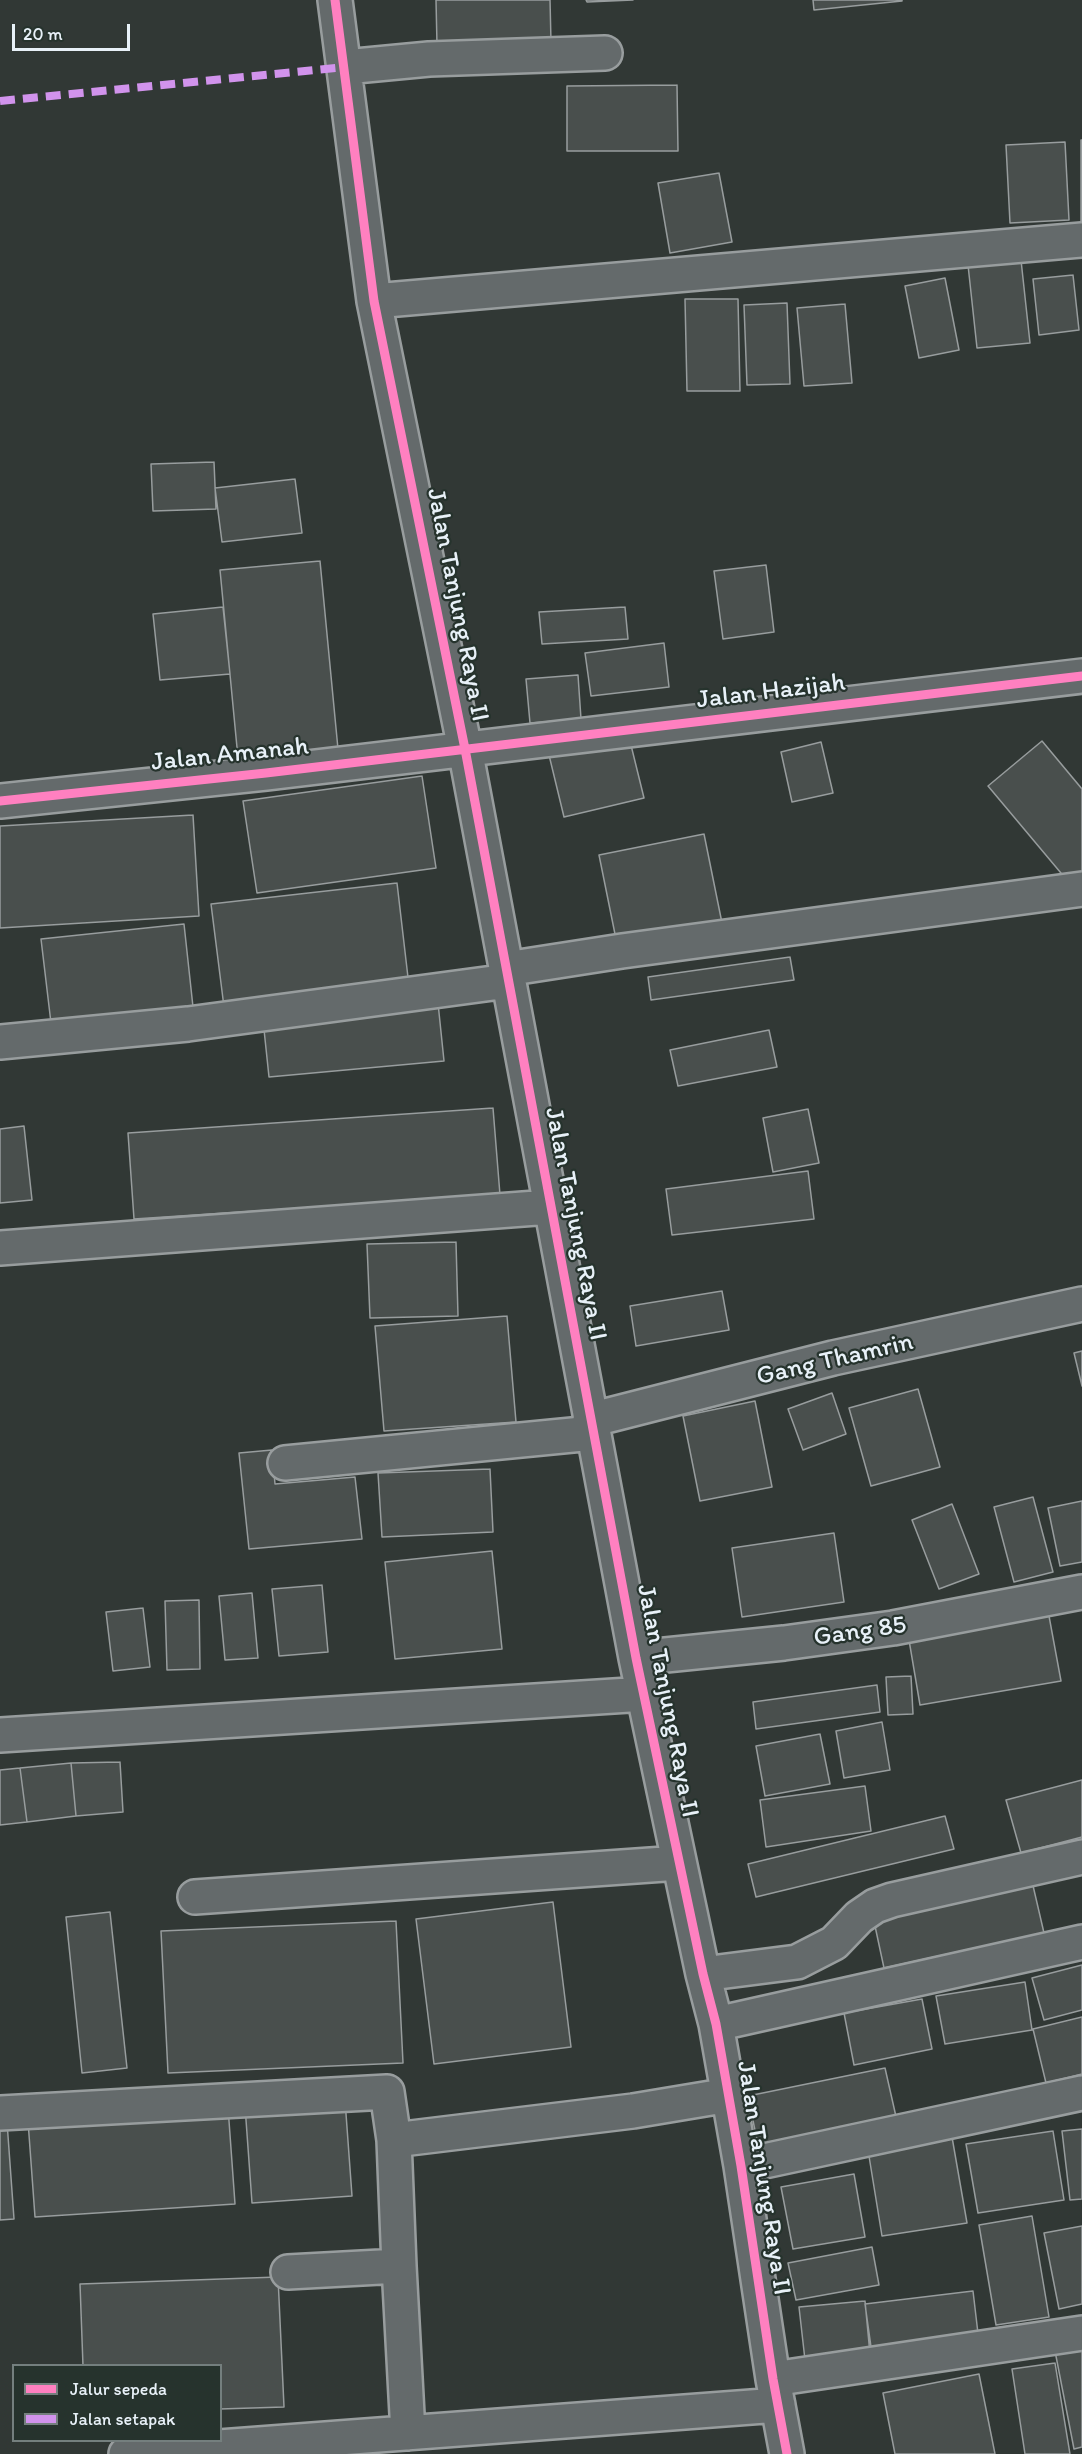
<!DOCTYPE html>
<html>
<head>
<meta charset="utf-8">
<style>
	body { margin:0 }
	#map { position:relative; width:1082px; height:2454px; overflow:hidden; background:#313835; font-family:Itim,sans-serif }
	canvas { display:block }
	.legend { position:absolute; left:12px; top:2364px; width:210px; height:78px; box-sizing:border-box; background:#26332d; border:2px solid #747f7e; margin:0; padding:8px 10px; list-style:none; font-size:18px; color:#e8f1f8 }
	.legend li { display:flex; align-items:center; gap:12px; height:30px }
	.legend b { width:30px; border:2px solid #747f7e }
	.scale { position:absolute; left:12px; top:24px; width:118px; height:27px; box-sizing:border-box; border:3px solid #e8f1f8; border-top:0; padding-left:8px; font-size:18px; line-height:21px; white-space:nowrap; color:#e8f1f8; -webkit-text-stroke:4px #26332d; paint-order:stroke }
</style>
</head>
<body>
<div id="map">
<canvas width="1082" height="2454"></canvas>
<ul class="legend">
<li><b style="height:8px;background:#ff80c0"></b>Jalur sepeda</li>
<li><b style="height:8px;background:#d193ec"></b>Jalan setapak</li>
</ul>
<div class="scale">20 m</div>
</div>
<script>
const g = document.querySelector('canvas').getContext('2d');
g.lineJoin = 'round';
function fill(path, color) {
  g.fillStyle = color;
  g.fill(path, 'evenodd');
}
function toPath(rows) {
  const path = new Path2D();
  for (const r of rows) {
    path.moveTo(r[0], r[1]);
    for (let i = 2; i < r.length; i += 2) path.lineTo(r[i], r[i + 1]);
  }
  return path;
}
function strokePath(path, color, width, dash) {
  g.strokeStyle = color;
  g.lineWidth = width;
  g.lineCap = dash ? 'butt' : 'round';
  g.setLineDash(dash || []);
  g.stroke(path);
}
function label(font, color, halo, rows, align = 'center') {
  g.font = font + ' Itim,sans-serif';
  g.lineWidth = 4.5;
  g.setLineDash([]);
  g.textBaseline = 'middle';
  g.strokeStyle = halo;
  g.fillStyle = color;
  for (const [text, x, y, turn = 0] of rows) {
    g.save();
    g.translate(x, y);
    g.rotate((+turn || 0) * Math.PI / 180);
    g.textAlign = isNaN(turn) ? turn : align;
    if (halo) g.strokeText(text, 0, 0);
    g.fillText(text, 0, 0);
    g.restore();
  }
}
const building = toPath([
	[436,0,550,0,551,42,437,45,436,0],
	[586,0,633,0,587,2,586,0],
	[813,0,902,0,902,1,814,10,813,0],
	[677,85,678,151,567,151,567,86,677,85],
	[1081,140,1082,140,1082,224,1081,224,1081,140],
	[1065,142,1069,220,1010,223,1006,145,1065,142],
	[719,173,732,242,670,253,658,183,719,173],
	[1021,260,1030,343,977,348,968,265,1021,260],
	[1073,275,1079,330,1039,335,1033,279,1073,275],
	[945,278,959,350,919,358,905,286,945,278],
	[685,299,738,299,740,391,687,391,685,299],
	[787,303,790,384,747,385,744,305,787,303],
	[845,304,852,383,804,386,797,308,845,304],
	[214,462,216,509,153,511,151,464,214,462],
	[295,479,302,533,222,542,215,488,295,479],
	[320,561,338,749,238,758,220,570,320,561],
	[766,565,774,632,723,639,714,571,766,565],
	[223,607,230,674,160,680,153,614,223,607],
	[625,607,628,639,542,644,539,612,625,607],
	[664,643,669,687,591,696,585,653,664,643],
	[578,675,581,719,530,723,526,679,578,675],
	[629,737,644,798,564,817,549,755,629,737],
	[1042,741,1082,789,1082,876,1071,885,988,786,1042,741],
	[821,742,833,793,792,802,781,752,821,742],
	[422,776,436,868,257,893,243,801,422,776],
	[193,815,199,916,0,928,0,826,193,815],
	[704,834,722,923,617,944,599,855,704,834],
	[397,883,409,986,224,1007,211,904,397,883],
	[184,924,193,1007,51,1023,41,939,184,924],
	[790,957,794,980,651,1000,648,977,790,957],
	[438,1003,444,1061,269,1077,263,1020,438,1003],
	[769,1030,777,1067,678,1086,670,1050,769,1030],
	[493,1108,500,1195,134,1219,128,1133,493,1108],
	[808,1109,819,1163,773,1172,763,1118,808,1109],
	[24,1126,32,1200,0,1203,0,1129,24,1126],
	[808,1171,814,1219,672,1235,666,1189,808,1171],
	[456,1242,458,1316,370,1318,367,1244,456,1242],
	[722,1291,729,1330,636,1346,630,1306,722,1291],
	[507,1316,516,1422,384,1431,375,1326,507,1316],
	[1082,1351,1082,1386,1074,1353,1082,1351],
	[918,1389,940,1467,871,1486,849,1408,918,1389],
	[832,1393,846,1434,803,1450,788,1409,832,1393],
	[755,1401,772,1487,700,1501,683,1416,755,1401],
	[272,1450,275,1484,355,1477,362,1539,249,1549,239,1453,272,1450],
	[490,1469,493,1532,382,1537,378,1473,490,1469],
	[1033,1497,1053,1572,1014,1582,994,1507,1033,1497],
	[1082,1501,1082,1562,1060,1566,1048,1508,1082,1501],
	[952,1504,979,1574,939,1589,912,1520,952,1504],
	[834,1533,844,1602,742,1617,732,1548,834,1533],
	[492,1551,502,1649,395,1659,385,1562,492,1551],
	[322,1585,328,1652,279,1656,272,1589,322,1585],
	[252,1593,258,1658,225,1660,219,1596,252,1593],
	[199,1600,200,1669,167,1670,165,1601,199,1600],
	[143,1608,150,1667,113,1671,106,1612,143,1608],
	[1049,1616,1061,1681,920,1705,909,1640,1049,1616],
	[911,1676,913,1714,888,1715,886,1677,911,1676],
	[877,1685,880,1712,756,1729,753,1702,877,1685],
	[882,1722,890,1770,844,1778,836,1731,882,1722],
	[820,1734,830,1784,765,1796,756,1746,820,1734],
	[120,1762,123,1812,76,1816,71,1763,120,1762],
	[71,1763,76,1816,27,1822,20,1768,71,1763],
	[20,1768,27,1822,0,1825,0,1770,20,1768],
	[1082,1780,1082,1837,1021,1853,1006,1800,1082,1780],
	[865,1786,871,1831,766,1847,760,1800,865,1786],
	[945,1816,954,1849,756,1897,748,1864,945,1816],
	[1031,1877,1044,1933,884,1968,872,1912,1031,1877],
	[553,1902,571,2047,434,2064,416,1919,553,1902],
	[110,1912,127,2068,82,2073,66,1917,110,1912],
	[396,1921,403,2063,168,2073,161,1931,396,1921],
	[1082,1965,1082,2010,1044,2020,1032,1978,1082,1965],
	[1025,1982,1032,2030,945,2044,936,1996,1025,1982],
	[922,1999,932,2049,854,2065,844,2013,922,1999],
	[1082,2017,1082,2074,1046,2083,1033,2029,1082,2017],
	[885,2068,897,2121,759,2150,748,2096,885,2068],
	[345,2100,352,2196,252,2203,245,2106,345,2100],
	[228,2107,235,2204,35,2217,28,2121,228,2107],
	[0,2122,7,2122,14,2219,0,2220,0,2122],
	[1082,2129,1082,2199,1070,2200,1062,2131,1082,2129],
	[1053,2131,1064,2200,978,2213,966,2144,1053,2131],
	[952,2137,967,2223,882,2236,868,2150,952,2137],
	[854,2174,865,2237,793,2249,781,2187,854,2174],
	[1032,2216,1049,2317,996,2325,979,2225,1032,2216],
	[1082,2226,1082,2304,1059,2309,1044,2233,1082,2226],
	[872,2247,879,2285,796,2300,788,2263,872,2247],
	[278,2277,284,2407,220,2409,220,2366,83,2366,80,2284,278,2277],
	[973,2291,979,2342,872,2354,865,2304,973,2291],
	[865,2301,870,2354,805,2360,799,2307,865,2301],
	[1082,2347,1082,2447,1074,2449,1055,2351,1082,2347],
	[1055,2363,1070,2454,1025,2454,1012,2369,1055,2363],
	[979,2374,995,2454,895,2454,883,2393,979,2374]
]);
const minor = toPath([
	[335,0,374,301,465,749,636,1658,703,1974,716,2024,741,2166,773,2379,787,2454],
	[345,67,429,59,605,53],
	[374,301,1082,240],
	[0,801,266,773,1082,676],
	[506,969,622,951,1082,889],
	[0,1042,188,1024,508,981],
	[0,1248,550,1207],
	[590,1420,833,1358,1082,1304],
	[285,1463,593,1433],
	[636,1658,784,1643,893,1628,1082,1592],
	[0,1735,645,1694],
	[195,1897,679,1863],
	[703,1974,797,1962,834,1943,859,1917,875,1906,892,1900,1082,1857],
	[716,2024,1082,1942],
	[0,2113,387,2092,394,2140],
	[741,2166,1082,2093],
	[399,2266,408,2433],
	[288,2272,399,2266,394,2140,633,2111,729,2095],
	[773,2379,1082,2333],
	[126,2454,778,2405]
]);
const quiet = toPath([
	[0,101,345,67]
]);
const cycleway = toPath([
	[335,0,374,301,465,749,636,1658,703,1974,716,2024,741,2166,773,2379,787,2454],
	[0,801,266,773,1082,676]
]);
const streetNames = [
	["Jalan Tanjung Raya II",457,605,79],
	["Jalan Hazijah",771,692,-7],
	["Jalan Amanah",230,755,-6],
	["Jalan Tanjung Raya II",575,1224,79],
	["Gang Thamrin",835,1360,-13],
	["Gang 85",860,1632,-8],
	["Jalan Tanjung Raya II",667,1701,79],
	["Jalan Tanjung Raya II",763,2178,81]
];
fill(building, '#494f4d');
strokePath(building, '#989d9e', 1.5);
strokePath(minor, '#989d9e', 38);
strokePath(minor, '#646a6b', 33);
strokePath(quiet, '#d193ec', 8, [15, 8]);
strokePath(cycleway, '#ff80c0', 9);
label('26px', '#e8f1f8', '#26332d', streetNames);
</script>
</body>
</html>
